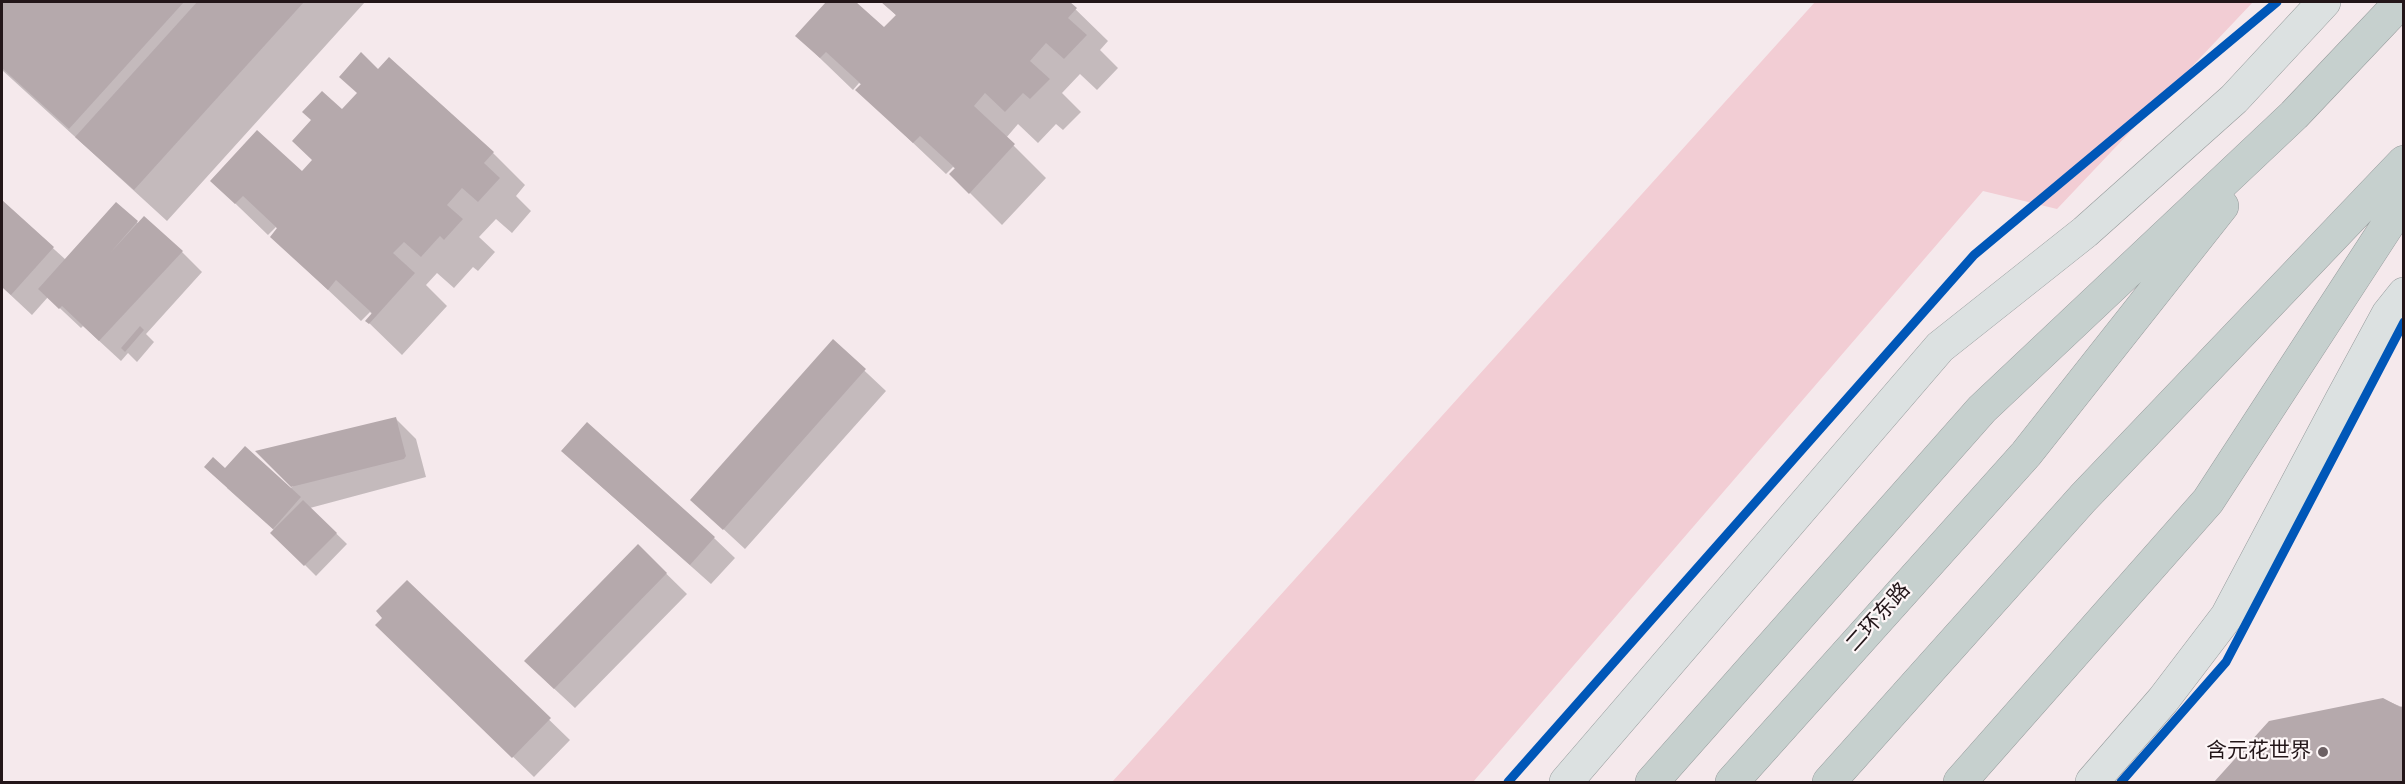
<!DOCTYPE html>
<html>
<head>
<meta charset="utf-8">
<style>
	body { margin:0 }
	#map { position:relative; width:2405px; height:784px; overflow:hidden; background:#f5e9ec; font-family:"Nunito Sans",sans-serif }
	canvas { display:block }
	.frame { position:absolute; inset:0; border:3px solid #231619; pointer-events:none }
</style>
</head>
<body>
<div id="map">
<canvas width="2405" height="784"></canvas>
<div class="frame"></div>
</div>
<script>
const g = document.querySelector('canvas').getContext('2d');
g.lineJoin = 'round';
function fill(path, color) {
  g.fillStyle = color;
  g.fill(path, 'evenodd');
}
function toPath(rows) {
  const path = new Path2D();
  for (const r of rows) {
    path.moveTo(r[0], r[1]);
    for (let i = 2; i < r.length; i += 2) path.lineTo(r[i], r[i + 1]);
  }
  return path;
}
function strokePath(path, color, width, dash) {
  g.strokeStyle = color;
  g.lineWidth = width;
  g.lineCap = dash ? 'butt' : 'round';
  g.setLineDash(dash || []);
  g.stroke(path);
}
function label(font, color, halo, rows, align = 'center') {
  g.font = font + ' "Nunito Sans","Noto Sans SC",sans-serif';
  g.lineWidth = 4.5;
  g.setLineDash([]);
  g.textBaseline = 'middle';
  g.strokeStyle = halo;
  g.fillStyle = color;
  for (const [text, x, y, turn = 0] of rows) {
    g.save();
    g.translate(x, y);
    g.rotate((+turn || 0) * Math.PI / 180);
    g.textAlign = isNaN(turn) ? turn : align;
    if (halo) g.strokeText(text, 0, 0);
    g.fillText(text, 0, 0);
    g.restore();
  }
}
const green = toPath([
	[1815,2,2253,2,2057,209,1983,191,1473,782,1112,782]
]);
const shadow = toPath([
	[2,2,365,2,167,221,2,70],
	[828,2,854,2,884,29,897,16,882,2,1068,2,1108,41,1100,50,1118,68,1097,90,1080,74,1062,93,1081,112,1063,130,1056,124,1038,143,1018,124,1006,138,1046,178,1002,225,951,174,956,169,953,167,946,174,857,90,862,85,859,83,853,90,797,36],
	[379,71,493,153,525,185,516,196,531,211,512,233,496,219,479,237,495,252,478,271,473,267,454,288,437,273,426,285,447,306,402,355,367,321,373,315,370,312,361,321,272,237,278,230,276,227,268,235,212,181,302,173,313,161,342,112],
	[2,202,66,260,116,204,139,224,182,252,202,272,146,334,154,342,137,362,128,353,121,361,83,326,81,328,48,297,32,315,2,287],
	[834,342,886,391,745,549,692,500],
	[395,418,416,439,426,477,310,508,347,544,316,576,273,533,275,531,227,488,225,470,289,489],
	[584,471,714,538,735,558,711,584],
	[638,546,687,594,575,708,547,682],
	[407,582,570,740,534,777,397,645,384,618],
	[2383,699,2404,708,2404,782,2216,782,2270,722]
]);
const building = toPath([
	[2,2,184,2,69,129,2,68],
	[197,2,304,2,134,190,75,137],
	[826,2,856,2,884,27,896,15,881,2,1070,2,1077,8,1068,18,1087,35,1064,59,1046,43,1030,61,1050,79,1030,99,1023,93,1005,112,985,93,974,106,1015,144,969,194,949,174,955,168,920,136,913,143,855,90,861,84,826,52,820,58,795,36],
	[361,52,378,69,389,57,494,152,484,163,500,178,478,202,462,188,447,205,463,219,444,240,440,236,421,257,404,242,393,253,415,273,369,324,365,321,372,313,336,280,328,290,270,237,277,228,243,196,235,204,210,181,257,130,302,171,312,160,292,141,311,120,302,112,322,91,342,109,357,93,339,77],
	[2,200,54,247,11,295,2,287],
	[116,202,138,221,111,252,144,216,183,251,99,341,62,306,59,309,38,289],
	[140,326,144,330,125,352,121,348],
	[833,339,866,369,723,530,690,500],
	[396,417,406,456,404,459,291,487,255,451],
	[587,422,715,537,690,565,561,451],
	[245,446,301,497,273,529,204,467,213,457,225,468],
	[303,500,337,533,304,566,270,533],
	[638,544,667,573,554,689,524,661],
	[407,580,551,718,512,758,375,625,382,618,376,611],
	[2383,698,2400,707,2404,706,2404,782,2214,782,2269,721]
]);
const major = toPath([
	[1566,782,1940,347,2085,232,2234,99,2324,2],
	[2092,782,2163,700,2227,616,2342,399,2388,314,2404,294]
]);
const highway = toPath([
	[1652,782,1982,409,2294,115,2401,2],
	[1732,782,2026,454,2222,206],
	[1829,782,2083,498,2404,162],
	[1960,782,2208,501,2404,200]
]);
const cycleway = toPath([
	[1508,782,1974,255,2277,2],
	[2121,782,2226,662,2404,322]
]);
const markers = [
	[2323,752,6,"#6c6063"]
];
const streetNames = [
	["二环东路",1879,618,-48]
];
const poiNames = [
	["含元花世界",2311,752]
];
fill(green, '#f2cdd4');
fill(shadow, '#0003');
fill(building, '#b5a9ac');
strokePath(major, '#959a9b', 34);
strokePath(highway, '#959a9b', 34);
strokePath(major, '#dce1e1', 33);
strokePath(highway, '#c6d0ce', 33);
strokePath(cycleway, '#0057b8', 9);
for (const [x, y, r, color] of markers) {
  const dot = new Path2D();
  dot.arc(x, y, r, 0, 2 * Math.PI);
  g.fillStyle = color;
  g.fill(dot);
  strokePath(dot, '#fdf6f7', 2);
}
label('21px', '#231619', '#fdf6f7', streetNames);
label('21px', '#231619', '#fdf6f7', poiNames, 'right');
</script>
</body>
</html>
